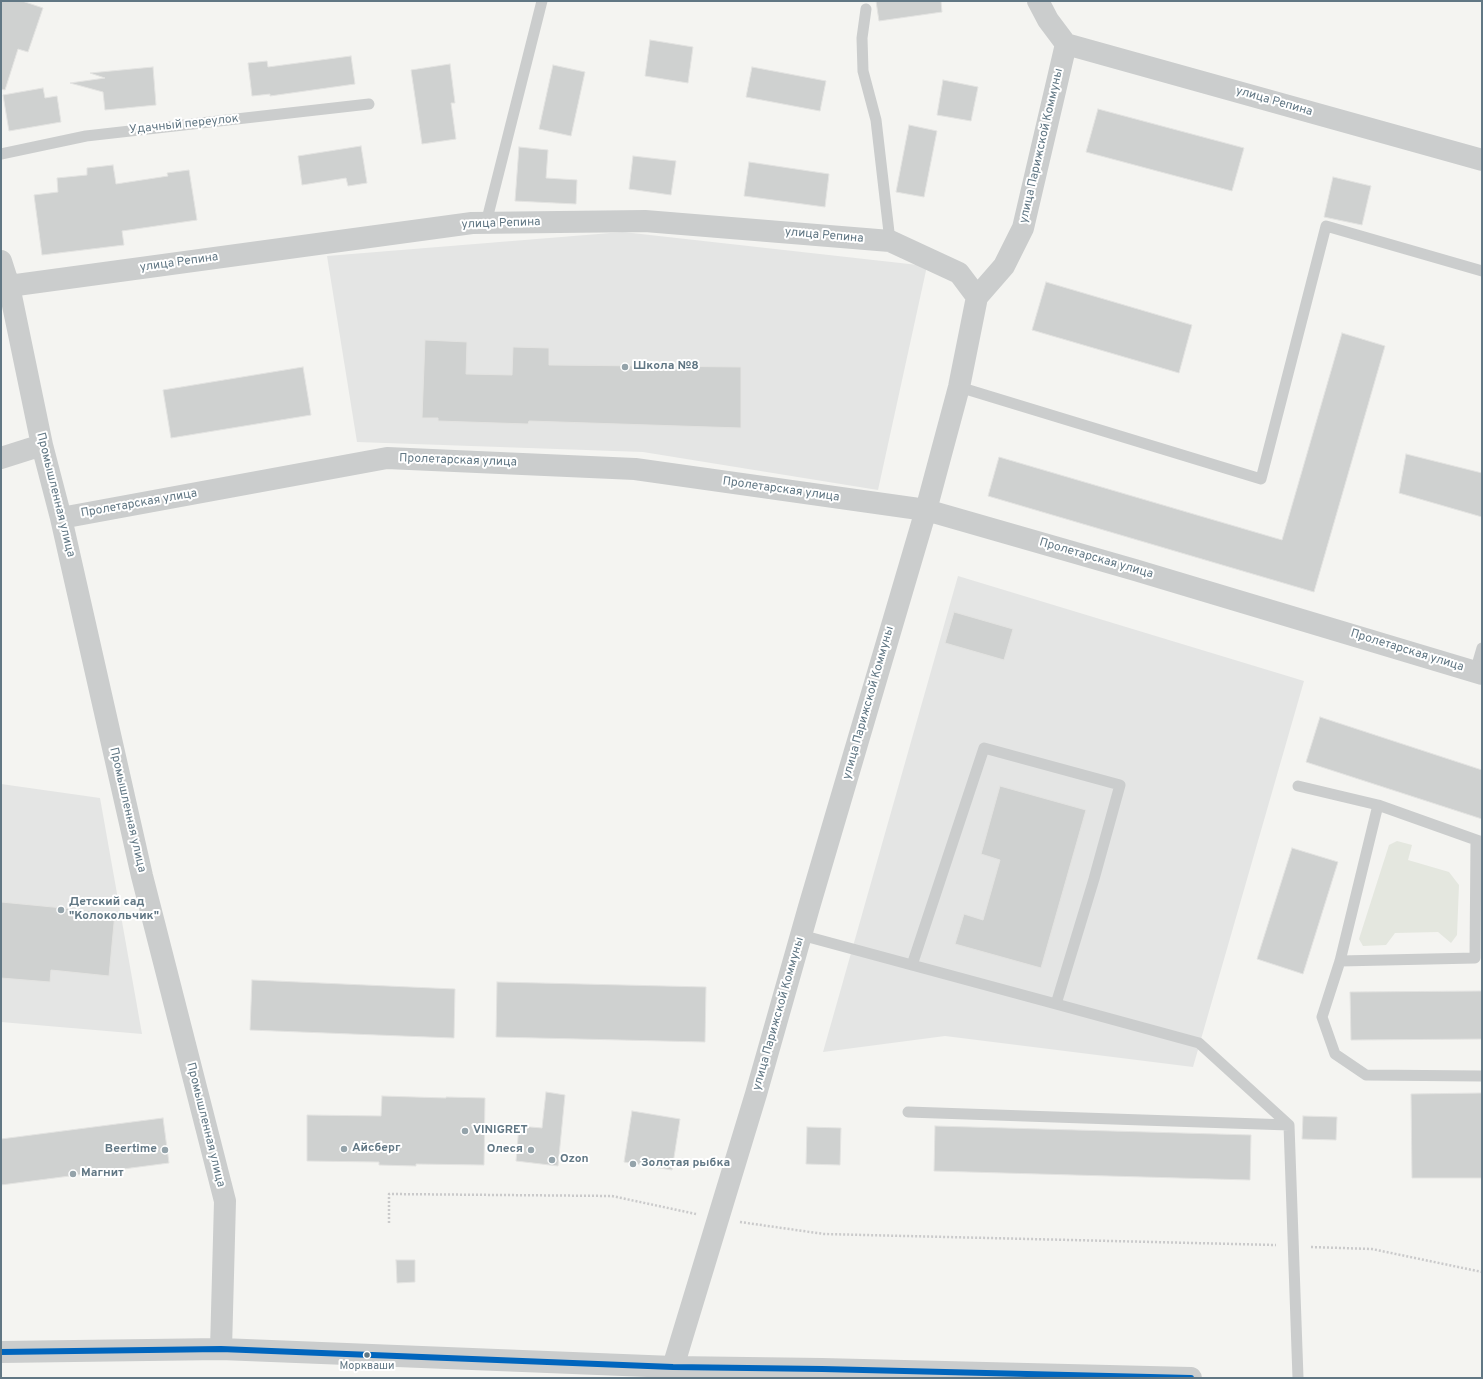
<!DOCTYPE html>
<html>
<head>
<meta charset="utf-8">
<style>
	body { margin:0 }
	#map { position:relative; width:1483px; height:1379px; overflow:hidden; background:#f4f4f1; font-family:Overpass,sans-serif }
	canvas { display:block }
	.frame { position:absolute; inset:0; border:2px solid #617784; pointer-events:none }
</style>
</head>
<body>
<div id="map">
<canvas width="1483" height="1379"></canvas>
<div class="frame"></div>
</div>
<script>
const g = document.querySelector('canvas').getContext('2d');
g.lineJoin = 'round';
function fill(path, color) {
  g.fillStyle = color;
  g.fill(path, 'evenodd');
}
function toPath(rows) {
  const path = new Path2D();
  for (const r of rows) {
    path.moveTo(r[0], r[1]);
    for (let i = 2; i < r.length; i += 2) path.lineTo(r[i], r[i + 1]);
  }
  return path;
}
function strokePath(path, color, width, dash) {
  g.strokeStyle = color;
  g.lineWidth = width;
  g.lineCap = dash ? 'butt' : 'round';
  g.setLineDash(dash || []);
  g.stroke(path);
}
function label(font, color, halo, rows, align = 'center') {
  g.font = font + ' Overpass,sans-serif';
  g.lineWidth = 4;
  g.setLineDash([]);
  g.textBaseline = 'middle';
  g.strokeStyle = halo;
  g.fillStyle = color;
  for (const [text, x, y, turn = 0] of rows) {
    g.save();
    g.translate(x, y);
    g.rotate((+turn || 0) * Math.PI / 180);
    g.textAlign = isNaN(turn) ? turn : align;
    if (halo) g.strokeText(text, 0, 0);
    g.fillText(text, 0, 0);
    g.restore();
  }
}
const built = toPath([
	[623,232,927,266,878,490,643,452,357,442,327,256],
	[958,576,1304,681,1193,1067,945,1036,823,1052],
	[1,784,100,798,142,1034,1,1022]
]);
const green = toPath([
	[1397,841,1412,845,1408,860,1449,872,1459,885,1457,935,1451,943,1438,932,1395,933,1386,945,1363,946,1359,939,1389,845]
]);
const building = toPath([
	[1,1,22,1,43,8,28,52,18,49,5,90,1,89,1,1],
	[876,1,941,1,942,12,879,21,876,1],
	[650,40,693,47,688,83,645,76,650,40],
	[351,56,355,84,270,96,270,94,252,96,248,63,267,61,268,67,351,56],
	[450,64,455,103,451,103,456,139,422,144,411,70,450,64],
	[553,65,585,72,571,136,539,129,553,65],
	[153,67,156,105,105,110,103,92,70,83,105,78,90,73,153,67],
	[752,67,826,81,820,111,746,97,752,67],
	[943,80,978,87,971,121,937,115,943,80],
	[43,88,45,98,57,96,61,122,9,131,3,95,43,88],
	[1098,109,1244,148,1232,191,1086,152,1098,109],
	[909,125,937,131,924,197,896,192,909,125],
	[361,146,367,183,348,186,346,178,302,185,298,156,361,146],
	[519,147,548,150,546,178,577,180,576,204,515,201,519,147],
	[633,156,676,161,671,195,629,189,633,156],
	[749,162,829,174,825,207,744,196,749,162],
	[113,165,116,184,168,176,167,173,189,170,197,220,122,231,124,245,42,255,34,195,58,192,57,178,87,175,87,168,113,165],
	[1333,177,1371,186,1362,225,1324,217,1333,177],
	[1046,282,1192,325,1179,373,1032,330,1046,282],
	[1342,333,1385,346,1314,592,988,496,999,457,1282,540,1342,333],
	[425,340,467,342,466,374,512,375,513,347,549,348,549,365,741,367,741,428,529,421,528,424,438,421,438,418,422,418,425,340],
	[303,367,311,415,171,438,163,390,303,367],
	[1406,454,1482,473,1482,517,1399,493,1406,454],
	[954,612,1013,629,1004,660,945,643,954,612],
	[1320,717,1482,770,1482,819,1306,762,1320,717],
	[1000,786,1086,810,1041,968,955,944,964,914,983,920,1000,860,981,854,1000,786],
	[1292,848,1338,862,1303,974,1257,959,1292,848],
	[1,902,115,913,109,976,51,970,50,982,1,978,1,902],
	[252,980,455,989,454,1038,250,1030,252,980],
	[497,982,706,987,705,1042,496,1037,497,982],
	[1482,991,1482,1039,1351,1040,1350,992,1482,991],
	[546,1092,565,1095,558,1166,516,1161,519,1126,542,1128,546,1092],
	[1482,1093,1482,1178,1412,1178,1411,1094,1482,1093],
	[382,1096,446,1098,446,1097,485,1098,484,1165,416,1164,416,1166,379,1165,379,1162,307,1161,307,1115,381,1116,382,1096],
	[632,1111,680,1119,672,1170,624,1162,632,1111],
	[1303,1116,1337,1117,1336,1140,1302,1139,1303,1116],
	[163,1118,169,1163,1,1185,1,1139,163,1118],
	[935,1126,1251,1135,1250,1180,934,1171,935,1126],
	[807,1127,841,1128,840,1165,806,1164,807,1127],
	[396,1260,415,1260,415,1282,397,1283,396,1260]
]);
const path = toPath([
	[740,1222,824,1234,1276,1245],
	[389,1223,389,1194,612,1196,696,1214],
	[1311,1247,1372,1249,1482,1272]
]);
const service = toPath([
	[866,9,862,38,863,71,876,120,890,241],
	[1,154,86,136,369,104],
	[486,223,542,1],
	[959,387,1261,479,1326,226,1482,271],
	[1475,672,1482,648],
	[1298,786,1378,805,1482,842],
	[1378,805,1340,961,1322,1017,1335,1054,1366,1075,1482,1076],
	[801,935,1056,1004],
	[1340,961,1475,958,1476,841],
	[912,965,984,748,1120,785,1094,879,1056,1004,1199,1043,1289,1125,1298,1378],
	[908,1112,1289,1125]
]);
const minor = toPath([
	[1038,1,1048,20,1066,44],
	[1066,44,1482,160],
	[1,261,9,286,42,445,61,518,142,876,225,1201,221,1349],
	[9,286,472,223,645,221,890,241,959,273,977,297],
	[1,458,42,445],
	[61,518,387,458,635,469,926,510,1135,570,1482,674],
	[1,1352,221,1349,673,1367,822,1369,1191,1378],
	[673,1378,673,1367,756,1094,809,907,926,510,959,387,977,297,1004,266,1023,228,1066,44]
]);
const bus1 = toPath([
	[1,1352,221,1349,673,1367,822,1369,1191,1378]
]);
const markers = [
	[625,367,4,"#94a3aa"],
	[61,910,4,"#94a3aa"],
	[465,1131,4,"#94a3aa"],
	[344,1149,4,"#94a3aa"],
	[165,1150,4,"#94a3aa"],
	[531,1150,4,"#94a3aa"],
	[552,1160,4,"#94a3aa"],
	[633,1164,4,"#94a3aa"],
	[73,1174,4,"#94a3aa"],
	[367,1355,3.5,"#617784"]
];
const busNames = [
	["Моркваши",367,1367]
];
const streetNames = [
	["улица Репина",1274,102,16],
	["Удачный переулок",184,125,-6],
	["улица Парижской Коммуны",1042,146,-77],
	["улица Репина",501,224,-2],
	["улица Репина",824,236,5],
	["улица Репина",179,263,-8],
	["Пролетарская улица",458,461,2],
	["Пролетарская улица",781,490,8],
	["Промышленная улица",55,495,76],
	["Пролетарская улица",139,504,-10],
	["Пролетарская улица",1096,559,16],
	["Пролетарская улица",1407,651,17],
	["улица Парижской Коммуны",869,703,-74],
	["Промышленная улица",127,810,77],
	["улица Парижской Коммуны",779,1014,-74],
	["Промышленная улица",205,1125,76]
];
const poiNames = [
	["Школа №8",633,367],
	["Детский сад",69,903],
	["\"Колокольчик\"",69,917],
	["VINIGRET",473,1131],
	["Айсберг",352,1149],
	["Beertime",157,1150,"right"],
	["Олеся",523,1150,"right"],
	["Ozon",560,1160],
	["Золотая рыбка",641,1164],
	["Магнит",81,1174]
];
fill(built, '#e4e5e4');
fill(green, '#e4e7df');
fill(building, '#cfd1d0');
strokePath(building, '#e3e3e1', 1);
strokePath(path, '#cacacb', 2.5, [2, 2]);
strokePath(service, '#cbcdcd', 11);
strokePath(minor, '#cbcdcd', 22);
strokePath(bus1, '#0065bd', 6);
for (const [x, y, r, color] of markers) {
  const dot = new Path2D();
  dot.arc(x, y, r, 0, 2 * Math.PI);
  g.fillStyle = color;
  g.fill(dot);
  strokePath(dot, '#fff', 1.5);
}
label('11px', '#617784', '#fff', busNames);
label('12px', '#617784', '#fff', streetNames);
label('bold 12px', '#617784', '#fff', poiNames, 'left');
</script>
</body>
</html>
